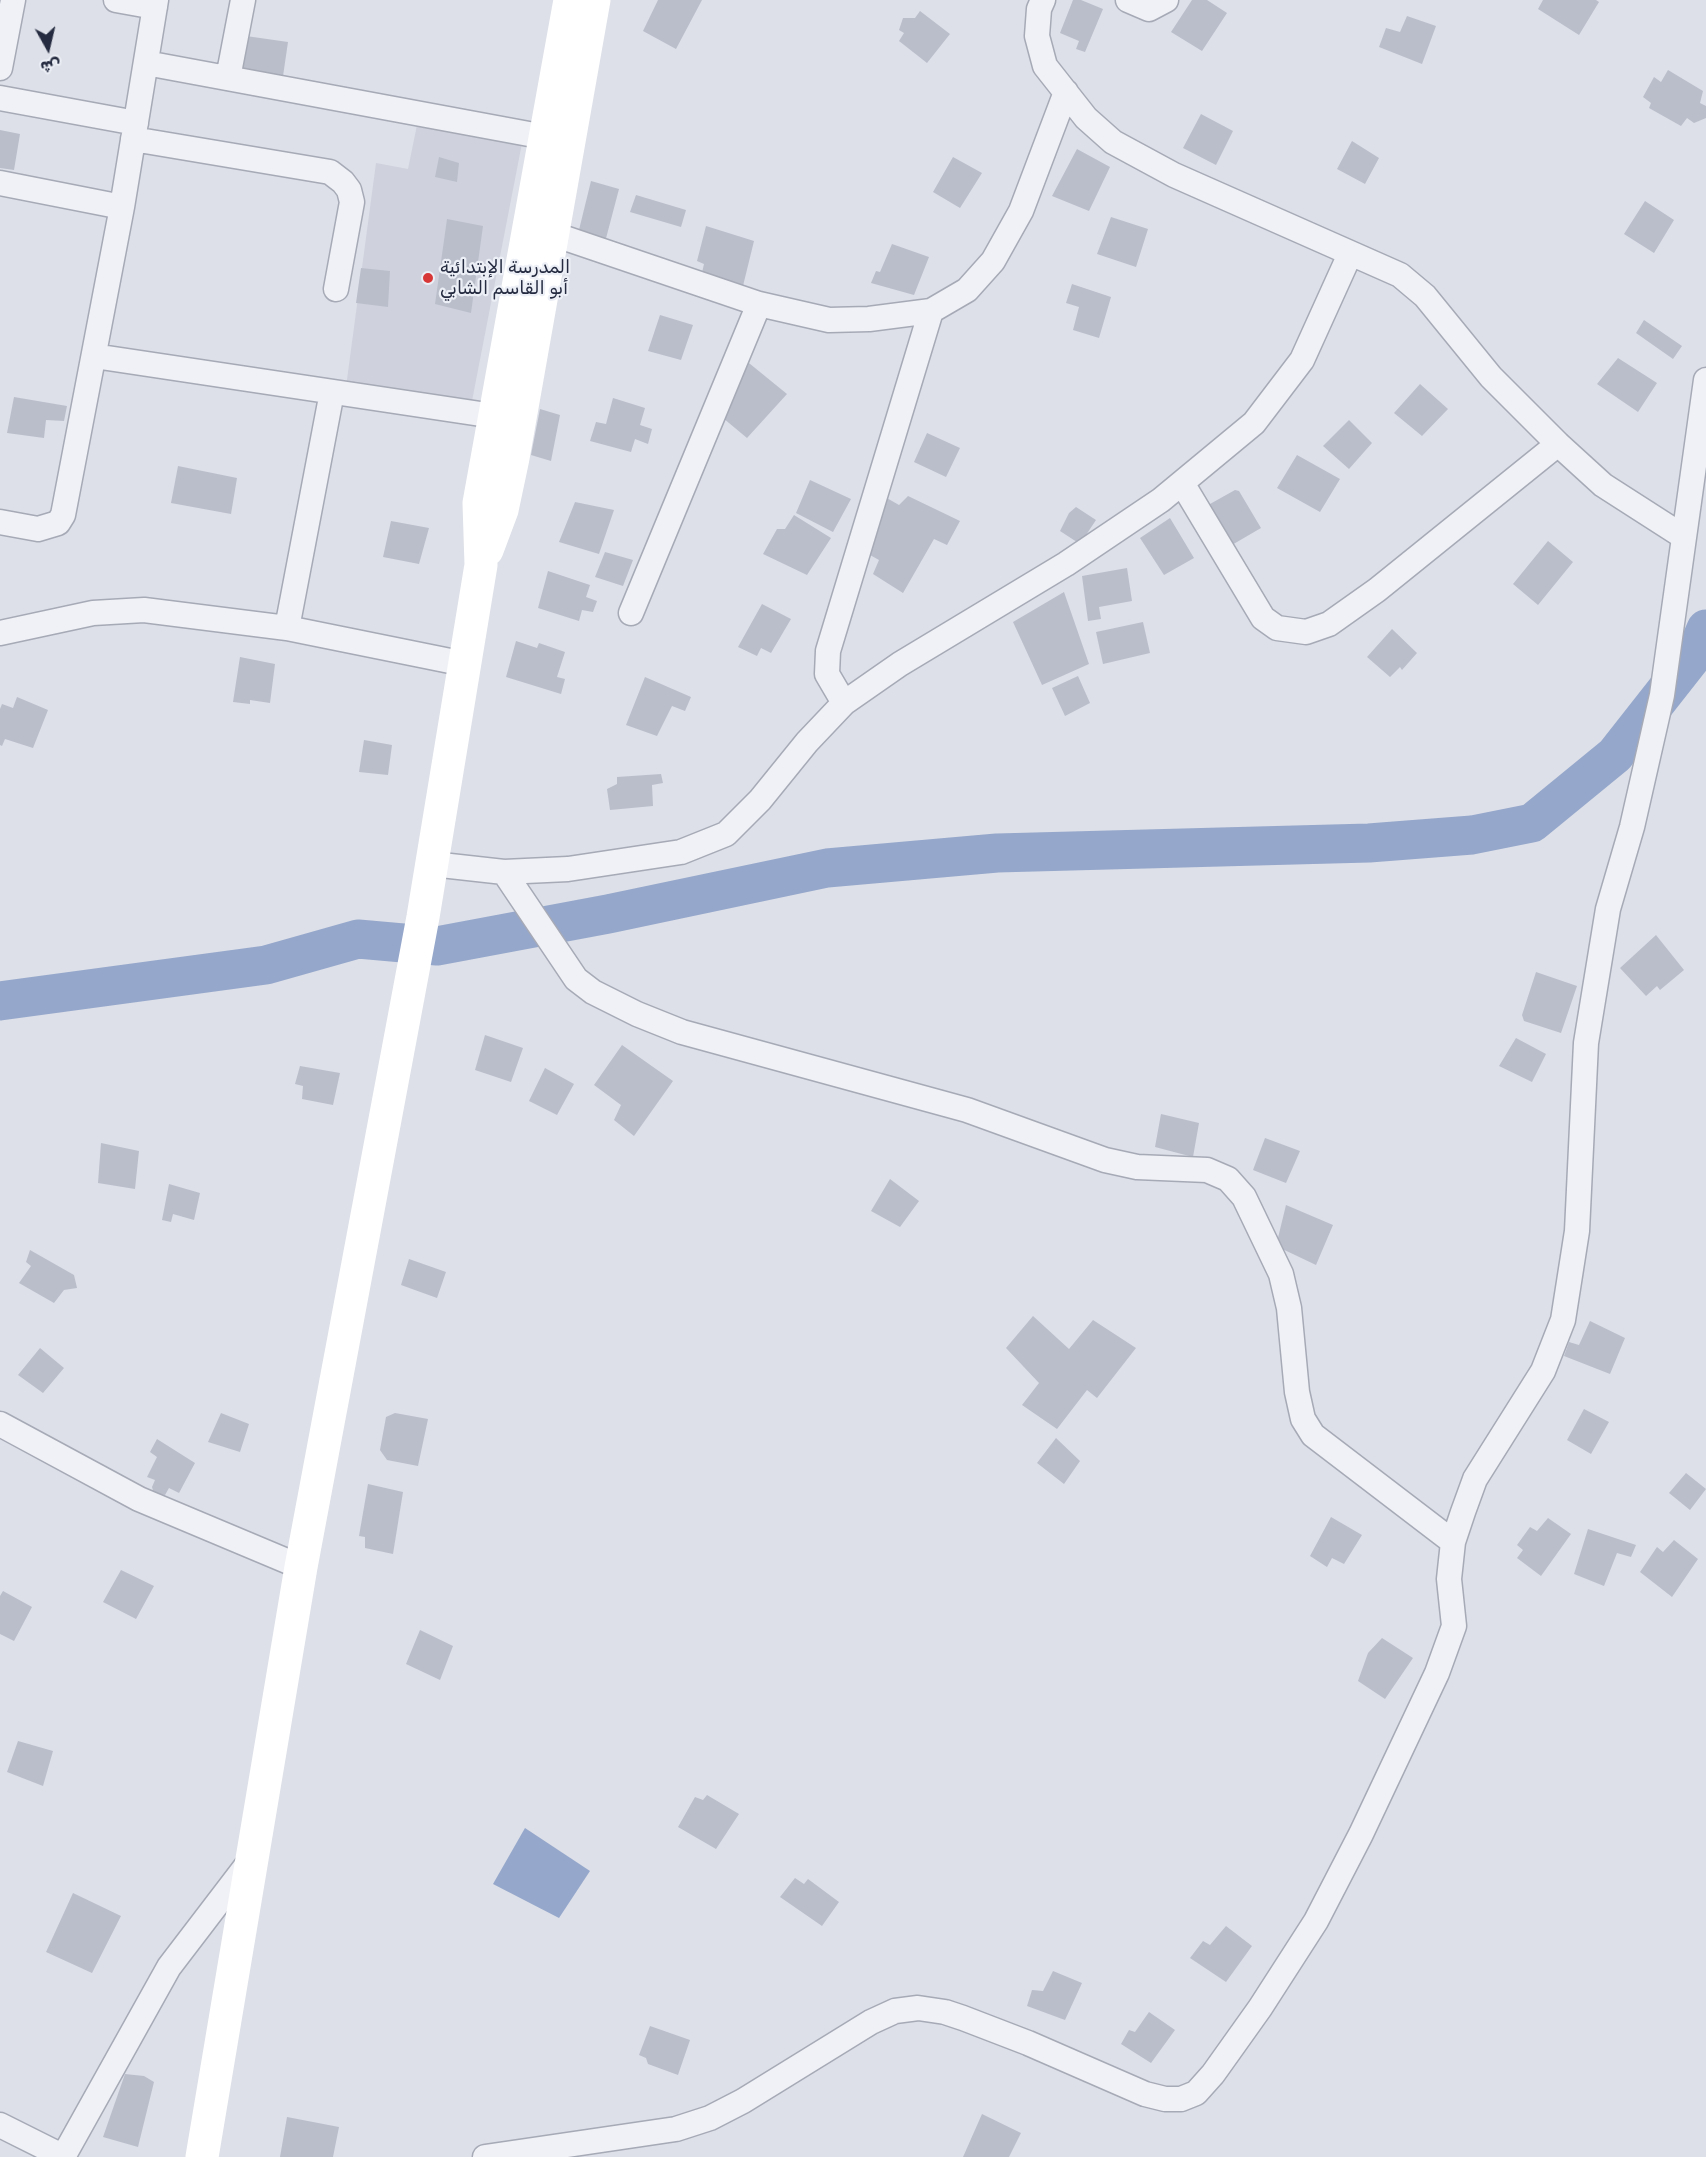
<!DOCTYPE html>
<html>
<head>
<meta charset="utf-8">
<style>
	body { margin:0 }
	#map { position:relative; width:1706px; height:2157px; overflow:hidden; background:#dde0e8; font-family:Rubik,Cairo,sans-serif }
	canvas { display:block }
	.north { position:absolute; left:18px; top:18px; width:60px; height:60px; -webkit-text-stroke:4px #eceff6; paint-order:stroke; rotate:172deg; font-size:16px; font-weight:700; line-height:24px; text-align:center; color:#252b40 }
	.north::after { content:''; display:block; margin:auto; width:21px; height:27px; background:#252b40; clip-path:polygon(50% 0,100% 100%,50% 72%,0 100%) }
</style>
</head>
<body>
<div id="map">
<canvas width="1706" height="2157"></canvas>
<div class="north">ش</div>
</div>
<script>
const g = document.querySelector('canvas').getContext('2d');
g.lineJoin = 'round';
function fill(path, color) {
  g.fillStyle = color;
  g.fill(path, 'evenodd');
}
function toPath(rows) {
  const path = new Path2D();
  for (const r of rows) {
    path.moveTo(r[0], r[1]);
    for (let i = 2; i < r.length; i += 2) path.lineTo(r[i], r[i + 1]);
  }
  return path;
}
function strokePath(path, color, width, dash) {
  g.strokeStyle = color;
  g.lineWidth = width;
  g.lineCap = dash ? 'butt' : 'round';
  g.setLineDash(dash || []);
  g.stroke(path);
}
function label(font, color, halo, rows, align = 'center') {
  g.font = font + ' Rubik,Cairo,sans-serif';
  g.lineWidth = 4.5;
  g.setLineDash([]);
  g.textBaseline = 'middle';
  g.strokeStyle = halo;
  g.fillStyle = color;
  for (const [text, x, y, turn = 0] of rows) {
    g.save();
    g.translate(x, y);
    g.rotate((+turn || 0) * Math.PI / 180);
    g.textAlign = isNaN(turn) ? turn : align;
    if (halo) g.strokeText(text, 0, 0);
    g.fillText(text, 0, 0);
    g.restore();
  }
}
const built = toPath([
	[418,120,523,138,472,401,346,387,376,163,408,169]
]);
const water = toPath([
	[525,1828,590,1871,559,1918,493,1884]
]);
const river = toPath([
	[0,1001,266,965,358,939,437,946,608,914,827,868,997,853,1369,843,1472,835,1532,823,1615,755,1696,652,1706,629]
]);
const building = toPath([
	[658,0,702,0,676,49,643,31],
	[1073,0,1081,0,1103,9,1085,52,1076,49,1079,41,1060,33],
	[1192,0,1207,0,1227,13,1202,51,1171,32],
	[1543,0,1596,0,1599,2,1579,35,1538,9],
	[920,11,950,34,927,63,899,41,904,33,899,30,903,18,915,18],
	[1407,16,1436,26,1422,64,1379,47,1386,28,1400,32],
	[246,36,288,42,282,83,240,75],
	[1668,70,1703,91,1700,103,1706,106,1706,118,1694,123,1687,118,1681,126,1649,108,1651,103,1643,97,1654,77,1661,82],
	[1201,114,1233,131,1216,165,1183,148],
	[0,130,20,134,14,170,0,168],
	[1352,141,1379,158,1365,184,1337,169],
	[1077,149,1110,167,1089,211,1052,196],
	[439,157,459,163,457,182,435,177],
	[953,157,982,173,960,208,933,192],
	[591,181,619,189,604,246,577,238],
	[636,195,686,210,681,227,630,212],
	[1645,201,1674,220,1654,253,1624,234],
	[1111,217,1148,229,1136,267,1097,254],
	[447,219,483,226,471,313,435,304],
	[706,226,754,241,742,290,701,277,704,264,697,261],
	[892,244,929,257,914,295,871,283,876,271,880,272],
	[361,268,390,271,388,307,356,303],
	[1072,284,1111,297,1099,338,1073,330,1079,307,1066,303],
	[660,315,693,325,681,360,648,351],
	[1644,320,1682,346,1673,359,1636,333],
	[1618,358,1657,383,1638,412,1597,384],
	[744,359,787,394,747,438,717,413],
	[1420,384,1448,409,1422,436,1394,413],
	[14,397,67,406,64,421,46,420,44,438,7,433],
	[613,398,645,408,640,425,652,429,648,444,635,439,631,452,590,441,596,422,606,424],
	[540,409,560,415,551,461,531,455],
	[1349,420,1372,443,1349,469,1323,446],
	[927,433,960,448,946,477,914,462],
	[1297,455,1340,479,1320,512,1277,488],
	[178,466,237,478,231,514,171,503],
	[810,480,851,499,833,532,796,513],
	[1235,490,1239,491,1261,528,1225,549,1207,511,1210,504],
	[908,496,960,521,947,545,934,539,903,593,873,574,879,560,870,555,885,497,899,505],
	[575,502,614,510,599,554,559,542],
	[1076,507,1096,520,1080,544,1060,531,1069,513],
	[794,515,831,538,807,575,763,554,777,529,785,529],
	[1170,518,1194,558,1164,575,1140,538],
	[391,521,429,528,419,564,383,557],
	[1548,541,1573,562,1538,605,1513,584],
	[605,552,633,560,623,586,595,577],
	[1127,568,1132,601,1099,607,1101,619,1088,621,1082,576],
	[548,571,590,585,586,597,597,601,593,612,582,610,579,621,538,608],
	[1064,592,1089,664,1042,685,1013,622],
	[762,604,791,619,771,653,761,648,757,656,738,647],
	[1143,622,1150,653,1103,664,1096,632],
	[1392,629,1417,653,1402,670,1400,667,1390,677,1367,657],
	[516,641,537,648,539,643,565,652,557,677,565,679,561,694,506,677],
	[240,657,275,664,270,703,250,700,250,704,233,702],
	[1078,676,1090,703,1065,716,1052,688],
	[645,677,691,697,685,711,672,706,657,736,626,725],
	[17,697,48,710,33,748,5,739,2,746,0,745,0,709,2,704,13,708],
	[364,740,392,745,388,775,359,772],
	[661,774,663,783,652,785,653,806,610,810,607,789,617,784,617,777],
	[1656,935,1684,970,1660,990,1657,986,1646,996,1620,968],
	[1536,972,1577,986,1561,1033,1524,1021,1522,1015],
	[485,1035,523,1048,511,1082,475,1070],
	[1516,1038,1546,1054,1532,1082,1499,1066],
	[622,1045,673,1081,634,1136,614,1120,621,1105,594,1085],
	[300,1066,340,1073,333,1105,302,1099,303,1086,295,1084],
	[545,1068,574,1084,557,1115,529,1101],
	[1161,1114,1199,1123,1193,1157,1155,1147],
	[1265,1138,1300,1151,1286,1183,1253,1170],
	[101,1143,139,1151,135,1189,98,1183],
	[890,1179,919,1201,900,1227,871,1211],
	[169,1184,200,1193,194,1220,173,1214,171,1222,162,1220],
	[1286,1205,1333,1225,1316,1265,1276,1246],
	[30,1250,74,1275,77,1288,64,1290,54,1303,19,1283,31,1266,26,1262],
	[409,1259,446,1272,437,1298,401,1285],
	[1033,1316,1069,1349,1093,1320,1136,1348,1097,1398,1087,1390,1057,1429,1022,1405,1039,1383,1006,1348],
	[1590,1321,1625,1338,1610,1374,1564,1356,1569,1342,1579,1345],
	[40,1348,64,1368,43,1393,18,1375],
	[1584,1409,1609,1422,1591,1454,1567,1440],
	[221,1413,249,1424,240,1452,208,1442],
	[395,1413,428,1419,418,1466,387,1460,380,1450,386,1417],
	[1056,1438,1080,1461,1064,1484,1037,1463],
	[157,1439,195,1463,179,1493,169,1488,165,1495,154,1494,152,1487,155,1480,147,1477,157,1457,150,1452],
	[1686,1473,1706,1489,1690,1510,1669,1493],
	[368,1484,403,1492,393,1554,365,1548,365,1537,359,1536],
	[1331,1517,1362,1535,1344,1564,1332,1558,1327,1567,1310,1556],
	[1548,1518,1571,1534,1541,1576,1517,1558,1523,1550,1517,1545,1530,1527,1537,1531],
	[1588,1529,1636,1545,1631,1557,1617,1553,1604,1586,1574,1574],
	[1674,1540,1698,1559,1672,1597,1640,1572,1657,1547,1663,1552],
	[121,1570,154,1586,136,1619,103,1602],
	[3,1591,32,1607,14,1641,0,1634,0,1596],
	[420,1630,453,1646,440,1680,406,1664],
	[1382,1638,1413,1658,1385,1699,1358,1681,1368,1653],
	[18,1741,53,1751,43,1786,7,1772],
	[707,1795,739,1814,716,1849,678,1827,695,1797,703,1800],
	[795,1878,804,1884,808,1879,839,1902,822,1926,780,1897],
	[73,1893,121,1916,92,1973,46,1952],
	[1226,1926,1252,1946,1226,1982,1190,1958,1203,1941,1210,1945],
	[1053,1971,1082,1983,1065,2020,1027,2006,1032,1990,1043,1991],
	[1149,2012,1175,2030,1151,2063,1121,2044,1129,2030,1135,2032],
	[650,2026,690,2040,678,2075,648,2064,646,2058,639,2055],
	[125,2074,144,2076,154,2082,138,2147,103,2137],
	[982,2114,1021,2133,1009,2157,963,2157],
	[287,2117,339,2127,333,2157,280,2157]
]);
const street = toPath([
	[116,0,155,7],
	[1043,0,1039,9,1037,36,1045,66,1086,118,1113,142,1174,175,1400,275,1425,296,1491,377,1558,444,1603,485,1684,537],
	[1128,0,1149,9,1166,0],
	[146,63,545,137],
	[0,68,13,0],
	[228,78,243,0],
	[0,98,136,123],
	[133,139,330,172,343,182,349,190,352,202,336,289],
	[0,183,122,207],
	[553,234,759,304,829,320,869,319,931,311,967,290,993,261,1021,211,1066,92],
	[94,356,494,416],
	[1182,483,1263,618,1277,628,1306,632,1329,624,1377,590,1558,444],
	[0,522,38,529,58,523,63,515,122,207,156,0],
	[631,613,759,304],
	[287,628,332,392],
	[0,633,93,613,144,610,287,628,465,664],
	[844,703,827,674,828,651,931,311],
	[432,864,504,872,568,869,681,852,726,834,760,800,807,742,844,703,900,664,1066,564,1161,500,1254,423,1302,360,1350,254],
	[504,872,576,979,593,992,637,1014,682,1032,967,1110,1105,1160,1137,1167,1207,1170,1228,1179,1244,1197,1281,1274,1289,1308,1297,1392,1303,1419,1313,1435,1453,1542],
	[0,1424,139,1499,301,1567],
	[0,2125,64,2157],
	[63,2157,169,1967,250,1861],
	[485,2157,676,2129,710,2118,743,2101,871,2022,895,2011,918,2008,945,2012,963,2018,1028,2043,1145,2094,1165,2099,1181,2099,1196,2093,1213,2074,1260,2008,1316,1921,1361,1834,1437,1673,1454,1626,1449,1579,1453,1542,1463,1512,1475,1479,1543,1371,1563,1320,1577,1231,1586,1043,1608,909,1632,827,1662,695,1706,380]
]);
const secondary = toPath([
	[487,550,502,510,513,458,594,0],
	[202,2157,301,1567,423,917,481,565,479,503,570,0]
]);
const markers = [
	[428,278,6,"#d83738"]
];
const poiNames = [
	["المدرسة الإبتدائية",440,268],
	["أبو القاسم الشابي",440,289]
];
fill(built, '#cfd2dd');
fill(water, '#95a7cb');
strokePath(river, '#95a7cb', 39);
fill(building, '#babecb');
strokePath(street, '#a6aab6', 27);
strokePath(street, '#f0f1f6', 24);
strokePath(secondary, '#fff', 33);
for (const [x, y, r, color] of markers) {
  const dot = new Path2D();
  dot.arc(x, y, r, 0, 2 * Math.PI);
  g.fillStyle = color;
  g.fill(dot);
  strokePath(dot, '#eceff6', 2);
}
label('18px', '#252b40', '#eceff6', poiNames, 'left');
</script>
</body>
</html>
